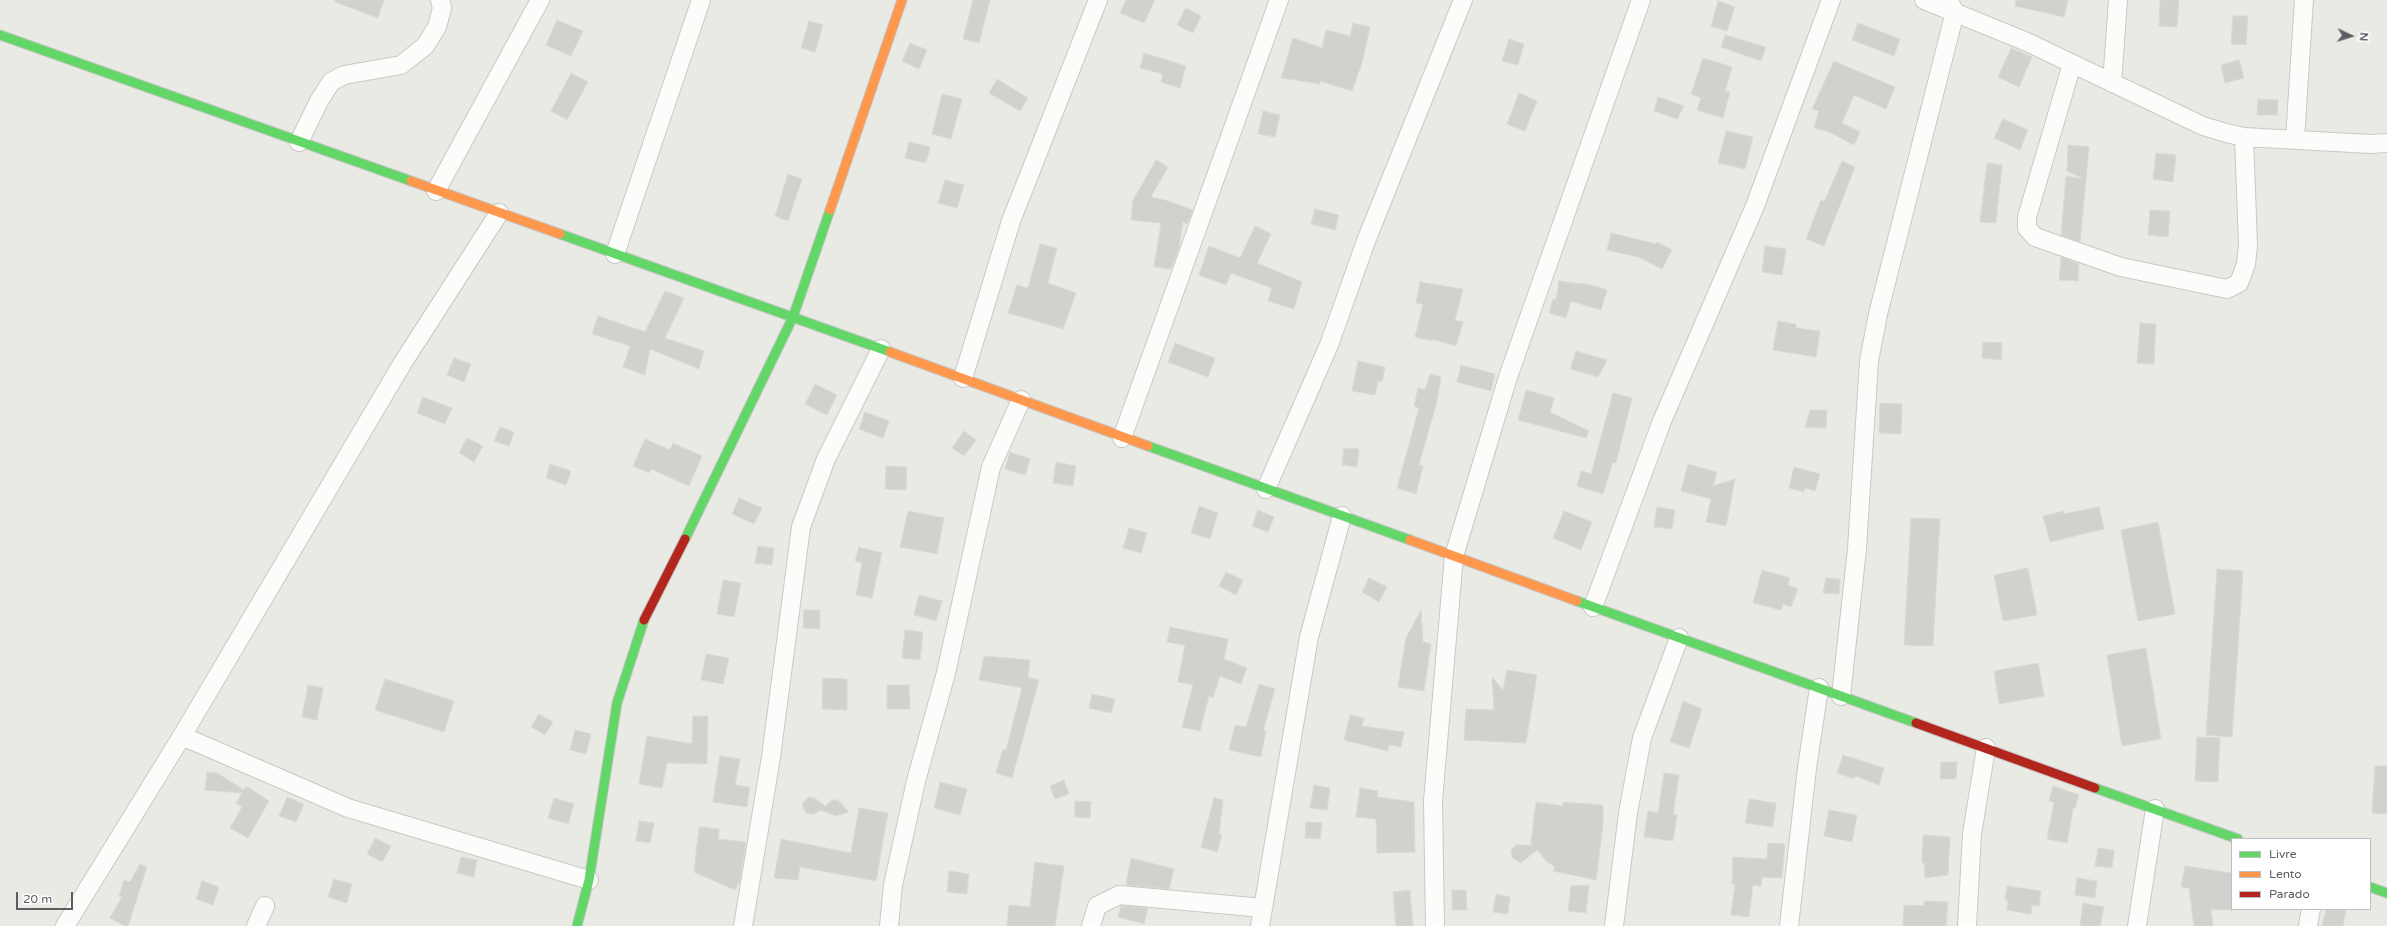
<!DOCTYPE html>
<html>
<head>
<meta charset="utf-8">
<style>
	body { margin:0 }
	#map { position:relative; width:2387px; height:926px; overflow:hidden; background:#eaeae5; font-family:"Varela Round",sans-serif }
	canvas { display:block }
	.legend { position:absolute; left:2231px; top:838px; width:140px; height:72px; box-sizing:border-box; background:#fff; border:1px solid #bdbec1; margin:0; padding:5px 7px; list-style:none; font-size:12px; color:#5b5d63 }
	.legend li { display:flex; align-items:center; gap:8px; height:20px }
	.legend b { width:20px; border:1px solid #bdbec1 }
	.north { position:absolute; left:2331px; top:16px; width:40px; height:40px; -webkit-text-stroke:3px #fff; paint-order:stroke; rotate:94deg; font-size:11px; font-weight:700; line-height:16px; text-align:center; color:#5b5d63 }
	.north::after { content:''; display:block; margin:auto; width:14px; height:18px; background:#5b5d63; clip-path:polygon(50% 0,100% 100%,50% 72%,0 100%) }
	.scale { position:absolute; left:16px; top:892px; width:57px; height:18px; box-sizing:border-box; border:2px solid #5b5d63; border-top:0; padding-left:5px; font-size:12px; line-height:14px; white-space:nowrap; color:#5b5d63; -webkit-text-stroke:3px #fff; paint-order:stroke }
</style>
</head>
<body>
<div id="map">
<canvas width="2387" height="926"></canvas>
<ul class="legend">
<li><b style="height:5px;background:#63d668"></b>Livre</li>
<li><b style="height:5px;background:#ff974d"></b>Lento</li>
<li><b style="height:5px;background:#b3261e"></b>Parado</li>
</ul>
<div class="north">N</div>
<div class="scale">20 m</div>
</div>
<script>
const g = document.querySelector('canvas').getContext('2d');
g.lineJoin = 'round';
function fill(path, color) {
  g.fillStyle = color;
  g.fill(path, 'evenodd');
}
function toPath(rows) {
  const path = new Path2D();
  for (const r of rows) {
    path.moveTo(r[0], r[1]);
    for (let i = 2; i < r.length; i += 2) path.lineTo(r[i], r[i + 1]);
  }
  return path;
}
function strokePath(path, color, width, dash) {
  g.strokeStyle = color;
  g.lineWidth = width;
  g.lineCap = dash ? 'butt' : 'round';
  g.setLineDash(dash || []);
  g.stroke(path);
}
const building = toPath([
	[335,0,384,0,378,18,335,2,335,0],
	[973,0,990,0,979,43,963,39,973,0],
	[1126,0,1155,0,1144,23,1120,13,1126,0],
	[2016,0,2068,0,2064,17,2015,6,2016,0],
	[2160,0,2179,0,2177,27,2159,26,2160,0],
	[1718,1,1735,7,1727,31,1711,26,1718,1],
	[1186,8,1201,16,1193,33,1177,25,1186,8],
	[2233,16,2248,16,2246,45,2231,44,2233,16],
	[557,20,583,31,571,56,546,45,557,20],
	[809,21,823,25,815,52,801,48,809,21],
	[1353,23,1370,27,1362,63,1352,91,1320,81,1320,84,1281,78,1293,38,1322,48,1326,30,1350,36,1353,23],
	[1858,23,1900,39,1894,56,1852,40,1858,23],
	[1725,35,1766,47,1761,61,1721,47,1725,35],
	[1509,39,1524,44,1518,65,1502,61,1509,39],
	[910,43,927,50,919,69,902,61,910,43],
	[2011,48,2032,57,2019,87,1998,77,2011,48],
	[1144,53,1186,66,1180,88,1161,82,1163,74,1140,68,1144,53],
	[1703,58,1732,67,1725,91,1730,92,1723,118,1697,110,1701,98,1691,94,1703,58],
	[2239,60,2244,78,2225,83,2221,65,2239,60],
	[1834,61,1895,87,1886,109,1854,95,1842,123,1860,132,1854,145,1829,132,1814,128,1819,111,1812,109,1834,61],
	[571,73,588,82,567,120,551,111,571,73],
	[997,79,1028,98,1020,111,989,93,997,79],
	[1519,93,1537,101,1525,131,1507,124,1519,93],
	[942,94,962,99,951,139,932,134,942,94],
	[1658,97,1684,106,1677,119,1654,111,1658,97],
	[2258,99,2278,100,2277,115,2257,115,2258,99],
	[1263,111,1280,115,1275,137,1258,134,1263,111],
	[2003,119,2028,130,2020,150,1994,138,2003,119],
	[1726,131,1753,137,1745,169,1718,163,1726,131],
	[909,142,930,147,926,163,905,158,909,142],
	[2068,145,2089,147,2080,242,2061,235,2066,176,2084,179,2067,171,2068,145],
	[2156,153,2176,155,2173,182,2153,179,2156,153],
	[1156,160,1168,167,1151,197,1165,200,1193,210,1187,224,1183,222,1179,248,1171,269,1154,267,1161,223,1131,220,1133,200,1156,160],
	[1842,161,1855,167,1824,246,1806,239,1821,200,1824,202,1842,161],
	[1987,163,2002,165,1996,223,1980,222,1987,163],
	[788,174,802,179,788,221,775,216,788,174],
	[945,180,964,185,957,208,938,203,945,180],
	[1315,209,1339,215,1335,230,1311,224,1315,209],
	[2150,210,2170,211,2168,237,2148,235,2150,210],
	[1255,226,1271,234,1257,263,1302,282,1294,309,1268,301,1272,288,1231,273,1226,285,1199,275,1209,246,1240,258,1255,226],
	[1611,233,1656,244,1657,242,1672,250,1662,269,1638,257,1607,250,1611,233],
	[1040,244,1057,248,1048,283,1076,293,1063,329,1008,313,1017,285,1028,288,1040,244],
	[1765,246,1786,249,1782,275,1762,272,1765,246],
	[2061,257,2079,264,2078,281,2059,280,2061,257],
	[1559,281,1591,285,1607,290,1601,310,1571,301,1566,318,1549,313,1553,299,1556,300,1559,281],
	[1420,282,1463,289,1455,320,1463,322,1456,346,1432,339,1432,341,1415,337,1423,304,1416,303,1420,282],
	[665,291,684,298,665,338,704,351,699,369,650,349,645,375,623,367,630,346,592,334,598,316,645,332,665,291],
	[1778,321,1796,324,1796,328,1820,331,1816,357,1773,350,1778,321],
	[2140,323,2156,324,2154,364,2137,363,2140,323],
	[1983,342,2002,343,2001,360,1982,358,1983,342],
	[1175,343,1215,358,1208,377,1168,362,1175,343],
	[1576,351,1607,360,1598,377,1570,369,1576,351],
	[454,358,471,364,464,382,447,375,454,358],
	[1358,361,1385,367,1382,382,1378,381,1375,395,1352,391,1358,361],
	[1461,365,1495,374,1491,391,1457,382,1461,365],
	[1430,374,1441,377,1437,401,1419,465,1423,466,1416,494,1397,488,1419,408,1414,406,1418,388,1425,390,1430,374],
	[815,384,837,395,827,415,805,404,815,384],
	[1526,390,1554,398,1550,412,1589,431,1586,438,1518,420,1526,390],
	[1613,393,1632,398,1616,463,1613,462,1603,494,1577,486,1581,471,1591,474,1613,393],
	[423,397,452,408,445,424,417,413,423,397],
	[1880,403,1902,404,1901,434,1879,433,1880,403],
	[1810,410,1827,410,1826,428,1805,427,1810,410],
	[865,412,889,421,883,438,859,429,865,412],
	[500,427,514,432,509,446,494,441,500,427],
	[964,431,976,440,964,456,952,448,964,431],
	[467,438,483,446,474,462,459,453,467,438],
	[645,439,670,450,673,443,702,456,689,486,651,469,649,473,633,466,645,439],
	[1344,448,1359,449,1357,467,1342,465,1344,448],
	[1010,452,1030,459,1025,475,1005,469,1010,452],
	[1056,462,1076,466,1073,486,1053,483,1056,462],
	[550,464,571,471,566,485,546,478,550,464],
	[1688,464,1717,472,1713,486,1735,479,1726,526,1706,522,1711,499,1681,491,1688,464],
	[886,466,907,467,906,490,885,489,886,466],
	[1794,467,1820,474,1815,491,1805,488,1804,492,1789,488,1794,467],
	[739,498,762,508,754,524,732,514,739,498],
	[1199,506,1218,513,1210,539,1191,533,1199,506],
	[1657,507,1675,510,1672,529,1654,527,1657,507],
	[2099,507,2104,529,2050,542,2043,516,2064,511,2064,514,2099,507],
	[1258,510,1274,517,1268,532,1252,526,1258,510],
	[908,511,944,518,937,554,900,547,908,511],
	[1564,511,1592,522,1581,550,1553,538,1564,511],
	[1911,518,1940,519,1933,646,1904,645,1911,518],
	[2158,522,2175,614,2138,621,2121,530,2158,522],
	[1129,528,1147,533,1141,553,1123,548,1129,528],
	[758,546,774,548,772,565,755,563,758,546],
	[859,547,882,553,872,598,856,595,862,563,855,561,859,547],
	[2028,568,2037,615,2003,621,1994,575,2028,568],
	[2217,569,2243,571,2232,737,2206,735,2217,569],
	[1762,570,1790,578,1788,585,1798,589,1791,607,1783,604,1781,610,1753,603,1762,570],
	[1226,572,1243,580,1236,595,1219,586,1226,572],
	[1369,578,1387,587,1379,602,1362,592,1369,578],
	[1826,578,1840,579,1839,594,1823,593,1826,578],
	[723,580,741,583,734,617,717,614,723,580],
	[919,595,942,601,936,621,914,615,919,595],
	[804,610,820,610,820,629,803,628,804,610],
	[1421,610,1423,642,1431,644,1424,691,1398,687,1406,638,1421,610],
	[1170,627,1228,639,1224,659,1247,668,1241,684,1220,676,1213,698,1209,696,1200,731,1182,727,1193,685,1178,682,1185,645,1167,642,1170,627],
	[905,630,923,632,920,660,902,658,905,630],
	[2146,648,2161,739,2122,746,2107,655,2146,648],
	[706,654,729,658,723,684,701,680,706,654],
	[984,656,1030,660,1028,677,1039,680,1012,778,996,773,1003,749,1006,750,1022,688,979,680,984,656],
	[2038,663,2044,696,1999,704,1994,671,2038,663],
	[1507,670,1537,675,1526,743,1464,740,1466,709,1494,710,1492,677,1503,690,1507,670],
	[823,678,847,679,847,710,822,709,823,678],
	[385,679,454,701,444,732,375,710,385,679],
	[1259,684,1275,689,1263,731,1266,731,1261,757,1229,750,1235,725,1246,727,1259,684],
	[308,685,323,688,317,720,302,717,308,685],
	[887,685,909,685,910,709,887,709,887,685],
	[1092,694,1115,699,1111,713,1089,708,1092,694],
	[1683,701,1702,709,1689,748,1670,742,1683,701],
	[539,714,553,722,545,735,531,727,539,714],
	[1350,715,1364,718,1362,726,1404,732,1401,747,1389,745,1388,751,1344,740,1350,715],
	[693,716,708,716,707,764,667,763,662,788,639,784,647,736,692,744,693,716],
	[575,730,591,734,586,754,570,750,575,730],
	[2197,737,2220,738,2218,782,2195,781,2197,737],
	[1843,755,1884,768,1879,785,1855,776,1854,779,1837,773,1843,755],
	[720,756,740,759,735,785,750,787,747,807,713,802,720,756],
	[1941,762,1957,762,1956,779,1940,779,1941,762],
	[2375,766,2387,766,2387,814,2372,813,2375,766],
	[207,772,217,773,244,790,246,786,269,801,248,838,230,828,242,807,236,803,242,793,205,790,207,772],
	[1664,773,1679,775,1673,815,1677,815,1673,841,1644,837,1648,811,1658,813,1664,773],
	[1064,780,1069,794,1055,799,1050,786,1064,780],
	[940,782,967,789,960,815,934,808,940,782],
	[1314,785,1330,788,1327,810,1310,808,1314,785],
	[2053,786,2079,795,2075,808,2073,808,2067,843,2047,839,2054,802,2049,801,2053,786],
	[1360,788,1378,791,1377,797,1414,802,1415,852,1377,853,1376,819,1356,817,1360,788],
	[287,797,304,804,296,822,279,816,287,797],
	[809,797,815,798,825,806,832,800,838,800,849,812,836,816,821,810,813,814,806,813,802,804,809,797],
	[554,798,574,804,568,824,548,818,554,798],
	[1214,798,1223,800,1219,834,1222,834,1217,852,1201,847,1214,798],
	[1749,799,1776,803,1773,827,1745,823,1749,799],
	[1075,801,1091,802,1090,818,1075,817,1075,801],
	[1536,802,1563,806,1563,802,1603,805,1603,825,1596,880,1553,871,1555,867,1546,861,1537,850,1521,863,1512,858,1511,851,1516,845,1533,845,1531,842,1536,802],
	[859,808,888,813,876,881,800,867,798,880,774,878,781,839,851,853,859,808],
	[1829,810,1857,815,1852,842,1824,836,1829,810],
	[639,821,654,823,650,843,636,841,639,821],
	[1306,822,1322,823,1320,839,1305,838,1306,822],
	[699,827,719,829,718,839,746,842,740,880,735,890,694,872,699,827],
	[1923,835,1950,837,1948,875,1925,878,1924,863,1922,862,1923,835],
	[375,838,391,846,382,862,367,854,375,838],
	[1768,843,1785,844,1782,878,1762,877,1761,886,1753,885,1749,917,1731,915,1735,884,1732,884,1733,857,1767,859,1768,843],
	[2098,848,2114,850,2112,868,2095,866,2098,848],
	[461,857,477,860,474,877,457,873,461,857],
	[1131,858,1174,869,1169,889,1126,885,1131,858],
	[1035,862,1064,866,1055,926,1007,926,1009,905,1030,907,1035,862],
	[140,864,147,867,128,926,125,926,110,918,122,897,119,896,124,880,130,882,140,864],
	[2185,866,2232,873,2232,910,2211,909,2213,926,2194,926,2189,888,2181,887,2185,866],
	[949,871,969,874,967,894,947,892,949,871],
	[2077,878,2097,881,2095,898,2075,895,2077,878],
	[334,879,352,884,347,903,328,897,334,879],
	[202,881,219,887,213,905,196,899,202,881],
	[1589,885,1586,913,1568,911,1571,886,1589,885],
	[2007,886,2041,891,2039,906,2032,905,2031,914,2007,910,2008,901,2005,900,2007,886],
	[1410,890,1413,926,1396,926,1393,892,1410,890],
	[1452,890,1466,890,1467,910,1452,910,1452,890],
	[1496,894,1510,897,1508,914,1493,912,1496,894],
	[1924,901,1948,902,1946,926,1903,926,1904,905,1924,906,1924,901],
	[2083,903,2104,907,2100,926,2080,926,2083,903],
	[1121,906,1148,908,1144,924,1118,917,1121,906],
	[2326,909,2346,909,2343,926,2322,926,2326,909]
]);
const street = toPath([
	[1924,0,2027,42,2203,126,2226,133,2244,137,2370,144,2387,143],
	[2072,64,2027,217,2027,228,2035,237,2121,267,2227,289,2239,283,2246,264,2248,245,2244,137],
	[2112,83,2118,0],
	[2295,139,2304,0],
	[299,142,319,101,331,82,344,75,401,65,425,46,437,27,442,8,440,0],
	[436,191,540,0],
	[615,254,701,0],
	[963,378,1011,221,1098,0],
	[1122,438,1279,0],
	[1266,489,1329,345,1366,241,1463,0],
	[1593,607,1662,421,1755,206,1831,0],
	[1841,696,1857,549,1869,361,1878,314,1955,12,1948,0],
	[182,736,348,808,589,880],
	[65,926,182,736,402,364,499,213],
	[256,926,265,906],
	[743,926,771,757,801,527,826,459,881,349],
	[889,926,893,885,916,781,946,673,991,467,1021,400],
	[1091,926,1097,906,1119,895,1263,908],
	[1260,926,1309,637,1342,516],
	[1435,926,1433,801,1454,556,1508,377,1641,0],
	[1614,926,1628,813,1642,738,1679,638],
	[1789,926,1807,768,1819,688],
	[1967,926,1972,834,1986,748],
	[2137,926,2155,809],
	[2308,926,2311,909]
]);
const fast = toPath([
	[0,35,411,181],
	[560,234,890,352],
	[1148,446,1410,540],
	[685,539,793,317,830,210],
	[1577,601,1916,723],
	[2095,788,2238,839],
	[2370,887,2387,893],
	[577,926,589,880,617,703,644,620]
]);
const slow = toPath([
	[411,181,560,234],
	[830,210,902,0],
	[890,352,1148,446],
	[1410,540,1577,601]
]);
const jam = toPath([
	[644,620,685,539],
	[1916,723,2095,788]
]);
fill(building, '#d1d1ce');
strokePath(building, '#dadad4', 1);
strokePath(street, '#c8c8c7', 20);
strokePath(fast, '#c6c6c6', 11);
strokePath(slow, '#c6c6c6', 11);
strokePath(jam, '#c6c6c6', 11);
strokePath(street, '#fcfcfb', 18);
strokePath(fast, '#63d668', 9);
strokePath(slow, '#ff974d', 9);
strokePath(jam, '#b3261e', 9);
</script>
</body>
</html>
